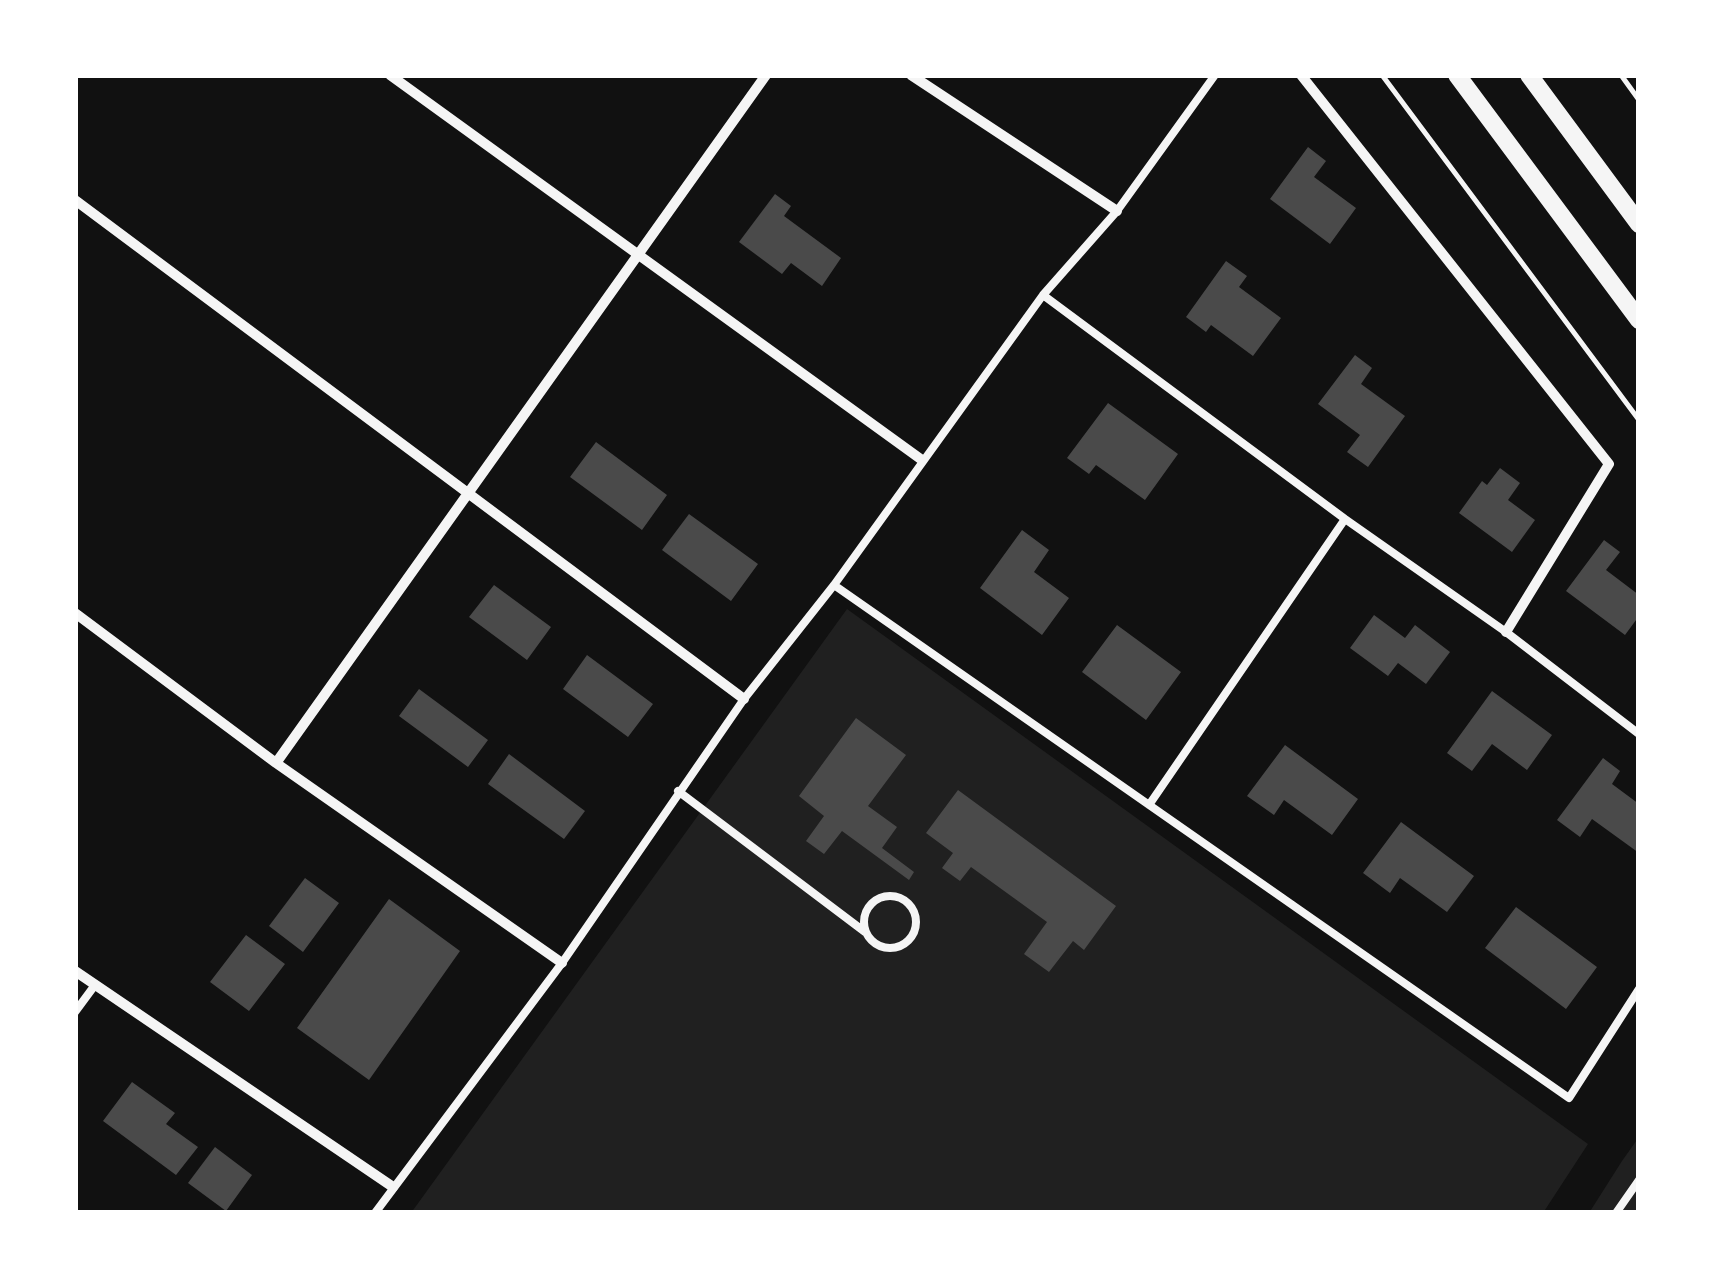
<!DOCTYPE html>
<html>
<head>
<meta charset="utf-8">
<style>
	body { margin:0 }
	#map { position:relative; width:1714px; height:1288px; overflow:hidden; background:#111; font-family:Georgia,serif }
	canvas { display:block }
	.frame { position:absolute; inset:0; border:78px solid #fff; pointer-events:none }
</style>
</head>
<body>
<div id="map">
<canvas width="1714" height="1288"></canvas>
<div class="frame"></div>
</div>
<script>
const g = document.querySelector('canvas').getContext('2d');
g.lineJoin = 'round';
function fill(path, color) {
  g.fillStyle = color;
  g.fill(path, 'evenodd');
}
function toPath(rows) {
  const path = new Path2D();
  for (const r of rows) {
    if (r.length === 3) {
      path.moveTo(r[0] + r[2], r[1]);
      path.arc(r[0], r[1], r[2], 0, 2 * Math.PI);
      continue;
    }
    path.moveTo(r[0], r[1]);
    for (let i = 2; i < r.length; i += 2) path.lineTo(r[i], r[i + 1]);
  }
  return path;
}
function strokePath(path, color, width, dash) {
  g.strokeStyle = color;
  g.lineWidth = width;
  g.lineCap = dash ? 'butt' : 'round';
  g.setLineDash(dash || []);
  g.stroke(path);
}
const green = toPath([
	[847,609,1588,1144,1543,1213,411,1213],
	[1639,1137,1639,1213,1589,1213,1622,1161]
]);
const building = toPath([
	[1308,147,1326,161,1314,177,1356,208,1330,244,1270,199],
	[775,194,791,206,784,216,841,258,822,286,791,263,782,274,739,242],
	[1226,261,1247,276,1239,287,1281,318,1253,356,1211,325,1206,332,1186,317],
	[1355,355,1372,368,1361,384,1405,416,1368,467,1347,452,1360,435,1318,404],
	[1108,403,1178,454,1145,500,1096,465,1089,474,1067,458],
	[596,442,667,495,642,530,570,477],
	[1500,468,1520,483,1508,500,1535,520,1512,552,1459,513,1482,481,1487,485],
	[689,514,758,564,731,601,662,550],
	[1022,530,1049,550,1034,572,1069,598,1042,635,980,588],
	[1604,540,1620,552,1606,570,1639,595,1639,616,1625,635,1566,591],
	[494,585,551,627,527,660,469,617],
	[1374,615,1405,638,1415,625,1450,652,1426,684,1398,663,1388,676,1350,648],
	[1117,625,1181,672,1146,720,1082,672],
	[587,655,653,704,628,737,563,689],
	[419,689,488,740,468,767,399,716],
	[1492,691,1552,735,1527,770,1492,744,1472,771,1447,753],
	[856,718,906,755,868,806,897,827,882,848,914,872,909,880,842,831,824,854,806,841,824,816,799,796],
	[1285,745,1358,799,1332,835,1284,800,1274,815,1247,796],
	[509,754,585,811,564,839,488,784],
	[1603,758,1620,771,1612,784,1639,804,1639,853,1592,819,1580,837,1557,820],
	[958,790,1116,906,1084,950,1073,941,1049,972,1024,954,1047,922,971,867,960,881,942,868,953,853,926,833],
	[1401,822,1474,876,1447,912,1400,878,1390,893,1363,873],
	[305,878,339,903,303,952,269,926],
	[389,899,460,951,369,1080,297,1028],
	[1516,907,1597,967,1566,1009,1485,948],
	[246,935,285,964,249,1011,210,982],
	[132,1082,175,1113,166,1124,198,1147,176,1175,103,1121],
	[215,1147,252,1175,226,1211,188,1183]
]);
const path = toPath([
	[1382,75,1639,420],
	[1621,75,1639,100]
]);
const service = toPath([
	[1043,295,1345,519,1506,632,1639,734],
	[834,585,1569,1098,1639,989],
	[678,791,865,932],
	[1149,805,1345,519],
	[890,922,26],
	[75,1012,95,985],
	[375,1213,562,963,744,699,834,585,1043,295,1117,211,1215,75],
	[1616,1213,1639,1180]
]);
const minor = toPath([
	[390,75,922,460],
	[911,75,1117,211],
	[1301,75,1609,464,1506,632],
	[75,200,744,699],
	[75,613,276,763,562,963],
	[276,763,766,75],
	[75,971,393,1187]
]);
const tertiary = toPath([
	[1457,75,1639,320],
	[1529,75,1639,224]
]);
fill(green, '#202020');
fill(building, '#4a4a4a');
strokePath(path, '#f5f5f5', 5);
strokePath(service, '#f5f5f5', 8);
strokePath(minor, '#f5f5f5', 10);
strokePath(tertiary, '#f5f5f5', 18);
</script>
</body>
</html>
